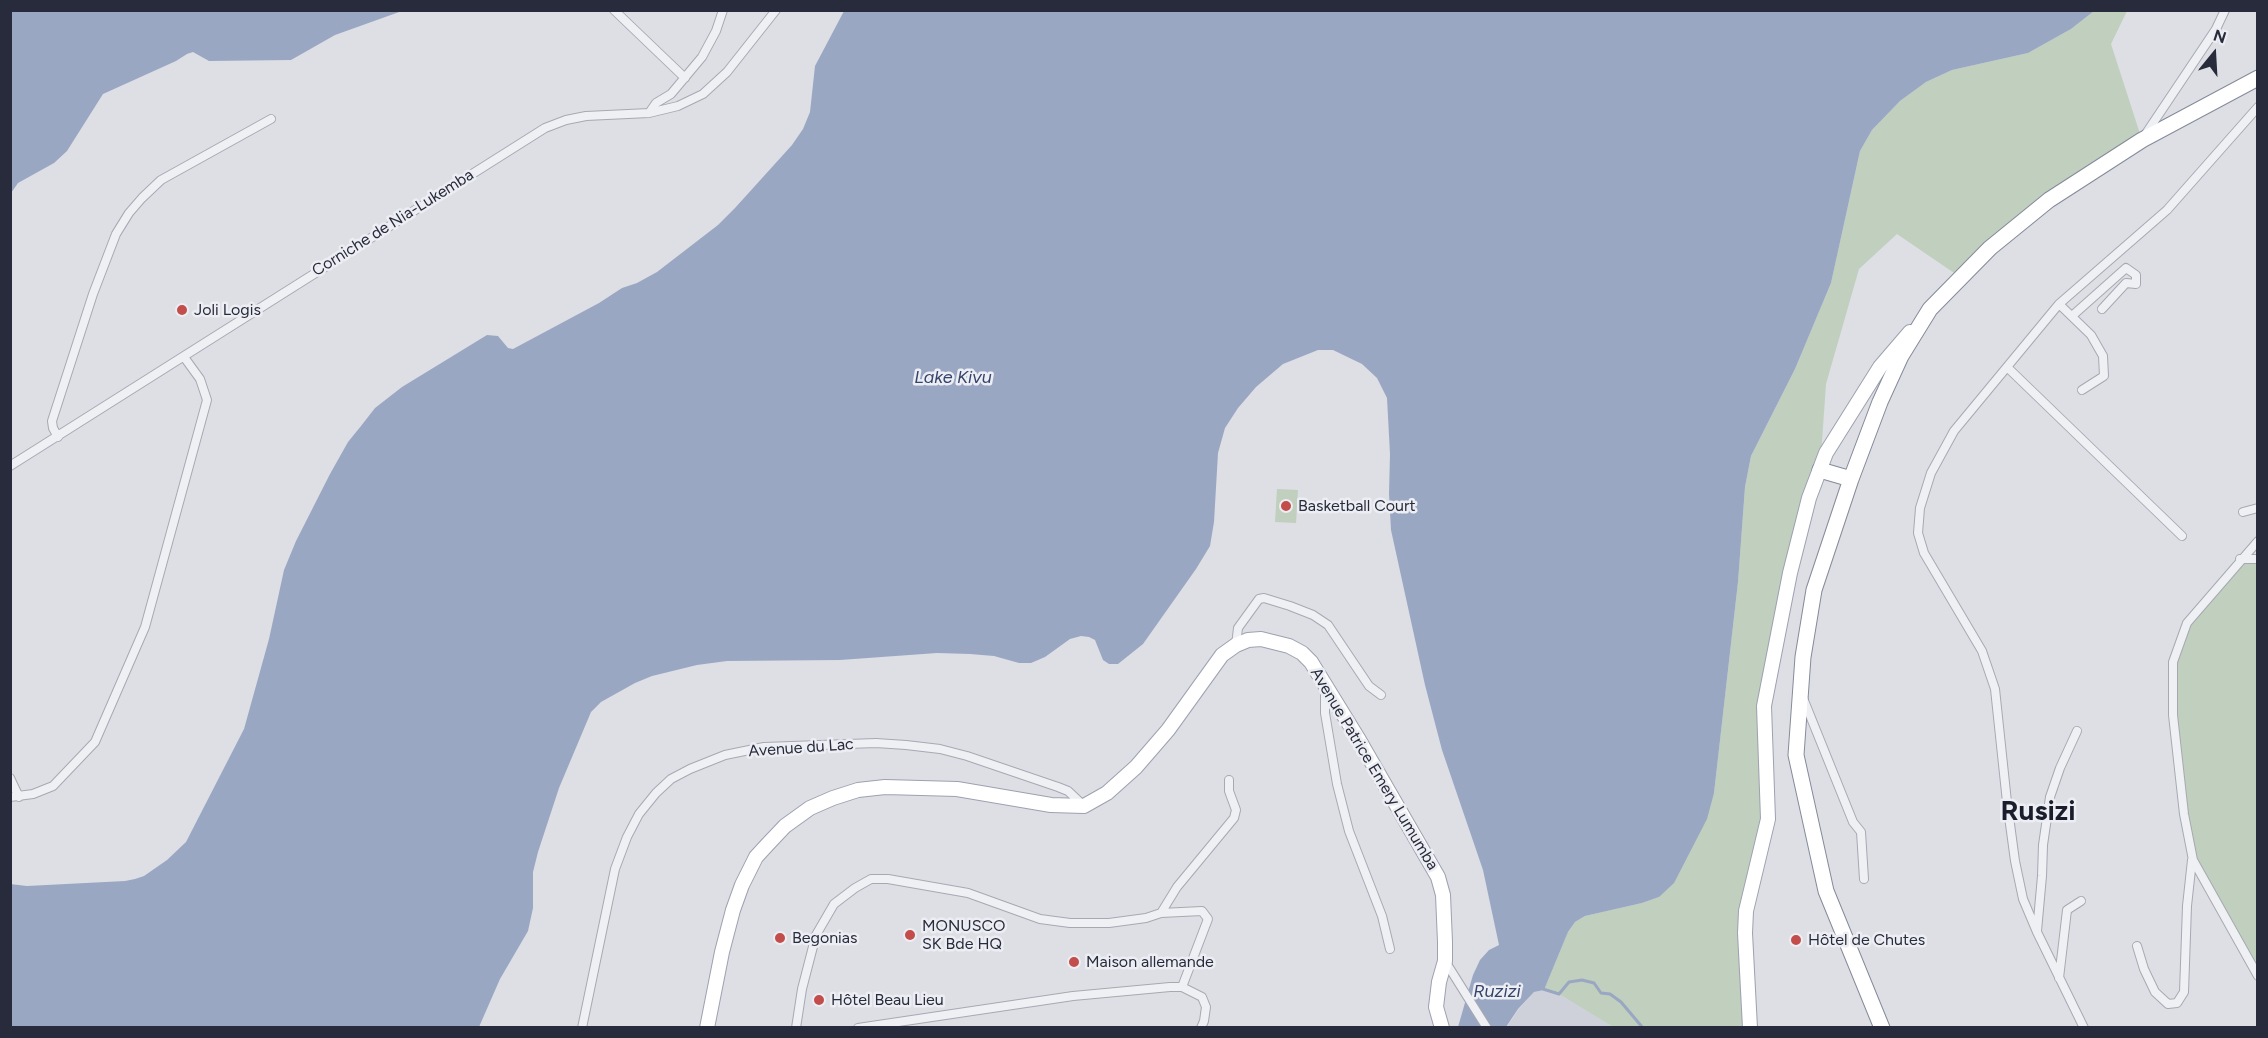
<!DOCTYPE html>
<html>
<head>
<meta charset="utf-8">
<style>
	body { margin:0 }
	#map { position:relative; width:2268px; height:1038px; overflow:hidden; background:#dddfe5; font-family:Figtree,sans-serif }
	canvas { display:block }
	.frame { position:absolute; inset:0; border:12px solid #282b3b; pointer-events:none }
	.north { position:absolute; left:2184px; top:24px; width:60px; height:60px; -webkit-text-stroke:4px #eceef3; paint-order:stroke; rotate:18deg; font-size:16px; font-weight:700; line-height:24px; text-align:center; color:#282b3b }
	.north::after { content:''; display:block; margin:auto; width:21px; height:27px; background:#282b3b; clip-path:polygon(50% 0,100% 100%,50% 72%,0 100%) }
</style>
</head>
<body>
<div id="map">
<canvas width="2268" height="1038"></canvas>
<div class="frame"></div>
<div class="north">N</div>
</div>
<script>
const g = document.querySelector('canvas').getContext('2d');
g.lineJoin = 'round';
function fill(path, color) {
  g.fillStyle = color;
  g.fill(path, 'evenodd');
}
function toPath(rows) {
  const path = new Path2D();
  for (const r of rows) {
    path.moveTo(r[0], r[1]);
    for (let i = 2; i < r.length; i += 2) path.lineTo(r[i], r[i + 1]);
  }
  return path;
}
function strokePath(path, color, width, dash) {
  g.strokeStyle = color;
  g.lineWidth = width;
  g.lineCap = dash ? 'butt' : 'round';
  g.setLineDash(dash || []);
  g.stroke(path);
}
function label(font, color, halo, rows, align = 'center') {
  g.font = font + ' Figtree,sans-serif';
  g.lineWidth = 5;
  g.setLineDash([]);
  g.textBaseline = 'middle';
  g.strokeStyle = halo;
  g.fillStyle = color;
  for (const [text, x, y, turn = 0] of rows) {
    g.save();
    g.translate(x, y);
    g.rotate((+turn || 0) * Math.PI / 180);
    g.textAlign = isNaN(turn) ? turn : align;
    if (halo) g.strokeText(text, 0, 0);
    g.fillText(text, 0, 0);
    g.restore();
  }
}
const built = toPath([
	[1544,990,1559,994,1613,1027,1506,1028,1518,1010,1534,992]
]);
const green = toPath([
	[2094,11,2127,11,2111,44,2142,140,2049,200,1960,277,1897,234,1859,269,1826,384,1820,470,1770,672,1766,789,1750,892,1750,1027,1613,1027,1559,994,1544,990,1568,932,1575,922,1585,916,1642,903,1659,897,1714,793,1738,582,1745,487,1751,456,1795,369,1831,283,1860,151,1872,130,1900,101,1926,82,1952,70,2028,53,2071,29],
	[1277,489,1298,490,1296,523,1275,522],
	[2237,558,2257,558,2257,978,2193,867,2171,660,2184,621]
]);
const water = toPath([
	[11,10,402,10,402,11,335,35,291,60,209,61,193,52,187,54,176,61,103,94,67,151,54,163,18,183,11,193],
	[844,11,2094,11,2071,29,2028,53,1952,70,1926,82,1900,101,1872,130,1860,151,1831,283,1795,369,1751,456,1745,487,1738,582,1714,793,1707,819,1674,883,1659,897,1642,903,1585,916,1575,922,1568,932,1544,990,1534,992,1518,1009,1506,1027,1458,1027,1473,975,1480,960,1489,950,1499,945,1483,870,1442,750,1425,685,1391,530,1389,494,1390,454,1387,398,1377,378,1362,364,1333,350,1318,350,1283,364,1256,387,1238,408,1225,428,1218,453,1214,522,1210,546,1196,569,1143,644,1118,664,1109,664,1103,660,1095,640,1089,637,1081,636,1070,639,1045,657,1031,663,1019,663,994,656,970,654,937,653,840,660,727,661,697,665,652,676,635,683,601,702,591,712,559,788,538,852,533,872,533,908,528,931,500,979,479,1027,11,1027,10,884,27,886,125,881,135,879,144,876,167,860,186,842,244,729,269,639,284,570,296,541,330,474,348,442,361,426,375,408,402,387,487,335,498,336,508,348,513,349,599,303,622,288,637,283,657,272,718,225,735,208,792,145,803,129,810,112,815,66]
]);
const stream = toPath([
	[1543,989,1559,994,1569,982,1582,980,1594,983,1601,993,1610,994,1621,1002,1643,1028]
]);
const street = toPath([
	[614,10,685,78],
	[649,113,656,103,671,94,702,57,716,31,723,10],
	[2145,135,2216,29,2225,10],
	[2059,304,2091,335,2103,356,2104,376,2082,390],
	[2072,316,2126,268,2136,275,2136,284,2126,283,2102,309],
	[2007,367,2182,536],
	[58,437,53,428,52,421,93,294,116,234,129,213,142,198,161,180,271,119],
	[10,466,545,128,566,120,586,116,649,113,678,106,703,94,727,72,776,10],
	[2243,512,2258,508],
	[2258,541,2187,623,2173,662,2173,715,2184,814,2193,860,2258,976],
	[2240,559,2258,559],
	[1236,645,1238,628,1259,599,1264,598,1290,606,1313,615,1328,625,1369,686,1381,695],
	[1325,688,1325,713,1337,784,1349,831,1382,916,1390,949],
	[1803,698,1853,822,1861,832,1864,879],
	[10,778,19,797],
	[10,797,33,794,53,786,95,742,145,627,207,400,200,379,184,357],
	[1161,913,1177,887,1234,818,1236,810,1229,791,1229,780],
	[2037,931,2042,876,2043,845,2050,797,2060,768,2077,731],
	[2137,946,2144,969,2155,992,2168,1004,2177,1003,2184,992,2187,906,2192,860],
	[1445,961,1487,1028],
	[2059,978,2067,910,2081,901],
	[582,1028,615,869,627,837,639,814,656,793,671,779,690,769,725,755,764,747,876,743,906,745,940,749,967,756,1058,787,1068,791,1084,806],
	[796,1028,802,989,816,935,834,904,855,888,871,879,888,879,968,893,1040,919,1070,923,1109,923,1146,918,1161,913,1202,911,1208,919,1182,987],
	[858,1028,1073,996,1170,987,1182,987,1202,997,1206,1007,1204,1021,1201,1028],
	[2084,1028,2037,932,2023,899,2015,861,2007,802,1995,689,1982,651,1924,553,1918,533,1920,508,1931,473,1954,431,2059,304,2167,210,2258,107]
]);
const primary = toPath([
	[707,1028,722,952,733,910,742,885,756,857,767,845,785,826,810,808,833,798,858,790,885,787,957,789,1051,805,1084,806,1107,793,1136,767,1168,730,1222,655,1236,645,1248,640,1261,639,1289,646,1302,653,1311,662,1359,740,1438,877,1443,895,1445,942,1445,961,1439,982,1436,1007,1442,1028],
	[1750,1028,1745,933,1746,911,1768,819,1764,706,1790,573,1809,498,1826,453,1880,367,1910,332]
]);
const highway = toPath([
	[1820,470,1851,479],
	[1882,1028,1826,891,1796,755,1803,657,1814,590,1851,479,1880,402,1901,356,1930,309,1990,248,2049,200,2142,140,2258,78]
]);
const markers = [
	[182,310,6,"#c24d4a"],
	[1286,506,6,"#c24d4a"],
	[910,935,6,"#c24d4a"],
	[780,938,6,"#c24d4a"],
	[1796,940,6,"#c24d4a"],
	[1074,962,6,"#c24d4a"],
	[819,1000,6,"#c24d4a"]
];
const streetNames = [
	["Corniche de Nia-Lukemba",393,223,-32],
	["Avenue du Lac",801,748,-4],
	["Avenue Patrice Emery Lumumba",1374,769,59]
];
const poiNames = [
	["Joli Logis",194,310],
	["Basketball Court",1298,506],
	["MONUSCO",922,926],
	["SK Bde HQ",922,944],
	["Begonias",792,938],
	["Hôtel de Chutes",1808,940],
	["Maison allemande",1086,962],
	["Hôtel Beau Lieu",831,1000]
];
const waterNames = [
	["Lake Kivu",953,378],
	["Ruzizi",1497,992]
];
const townNames = [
	["Rusizi",2038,812]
];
fill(built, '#cfd1da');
fill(green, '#c0cfbe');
fill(water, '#9aa7c3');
strokePath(stream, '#9aa7c3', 3);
strokePath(street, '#a7a9b2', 10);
strokePath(primary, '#9da1b0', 16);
strokePath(highway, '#858a9b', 17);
strokePath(street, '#eff0f4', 8);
strokePath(primary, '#fff', 14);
strokePath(highway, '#fff', 15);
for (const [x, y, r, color] of markers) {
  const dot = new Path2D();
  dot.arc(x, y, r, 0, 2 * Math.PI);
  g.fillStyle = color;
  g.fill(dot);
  strokePath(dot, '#eceef3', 2);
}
label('16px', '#282b3b', '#eceef3', streetNames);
label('16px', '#282b3b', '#eceef3', poiNames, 'left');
label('italic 18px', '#35446b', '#eceef3', waterNames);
label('bold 28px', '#1a1d2b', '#eceef3', townNames);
</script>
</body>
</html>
